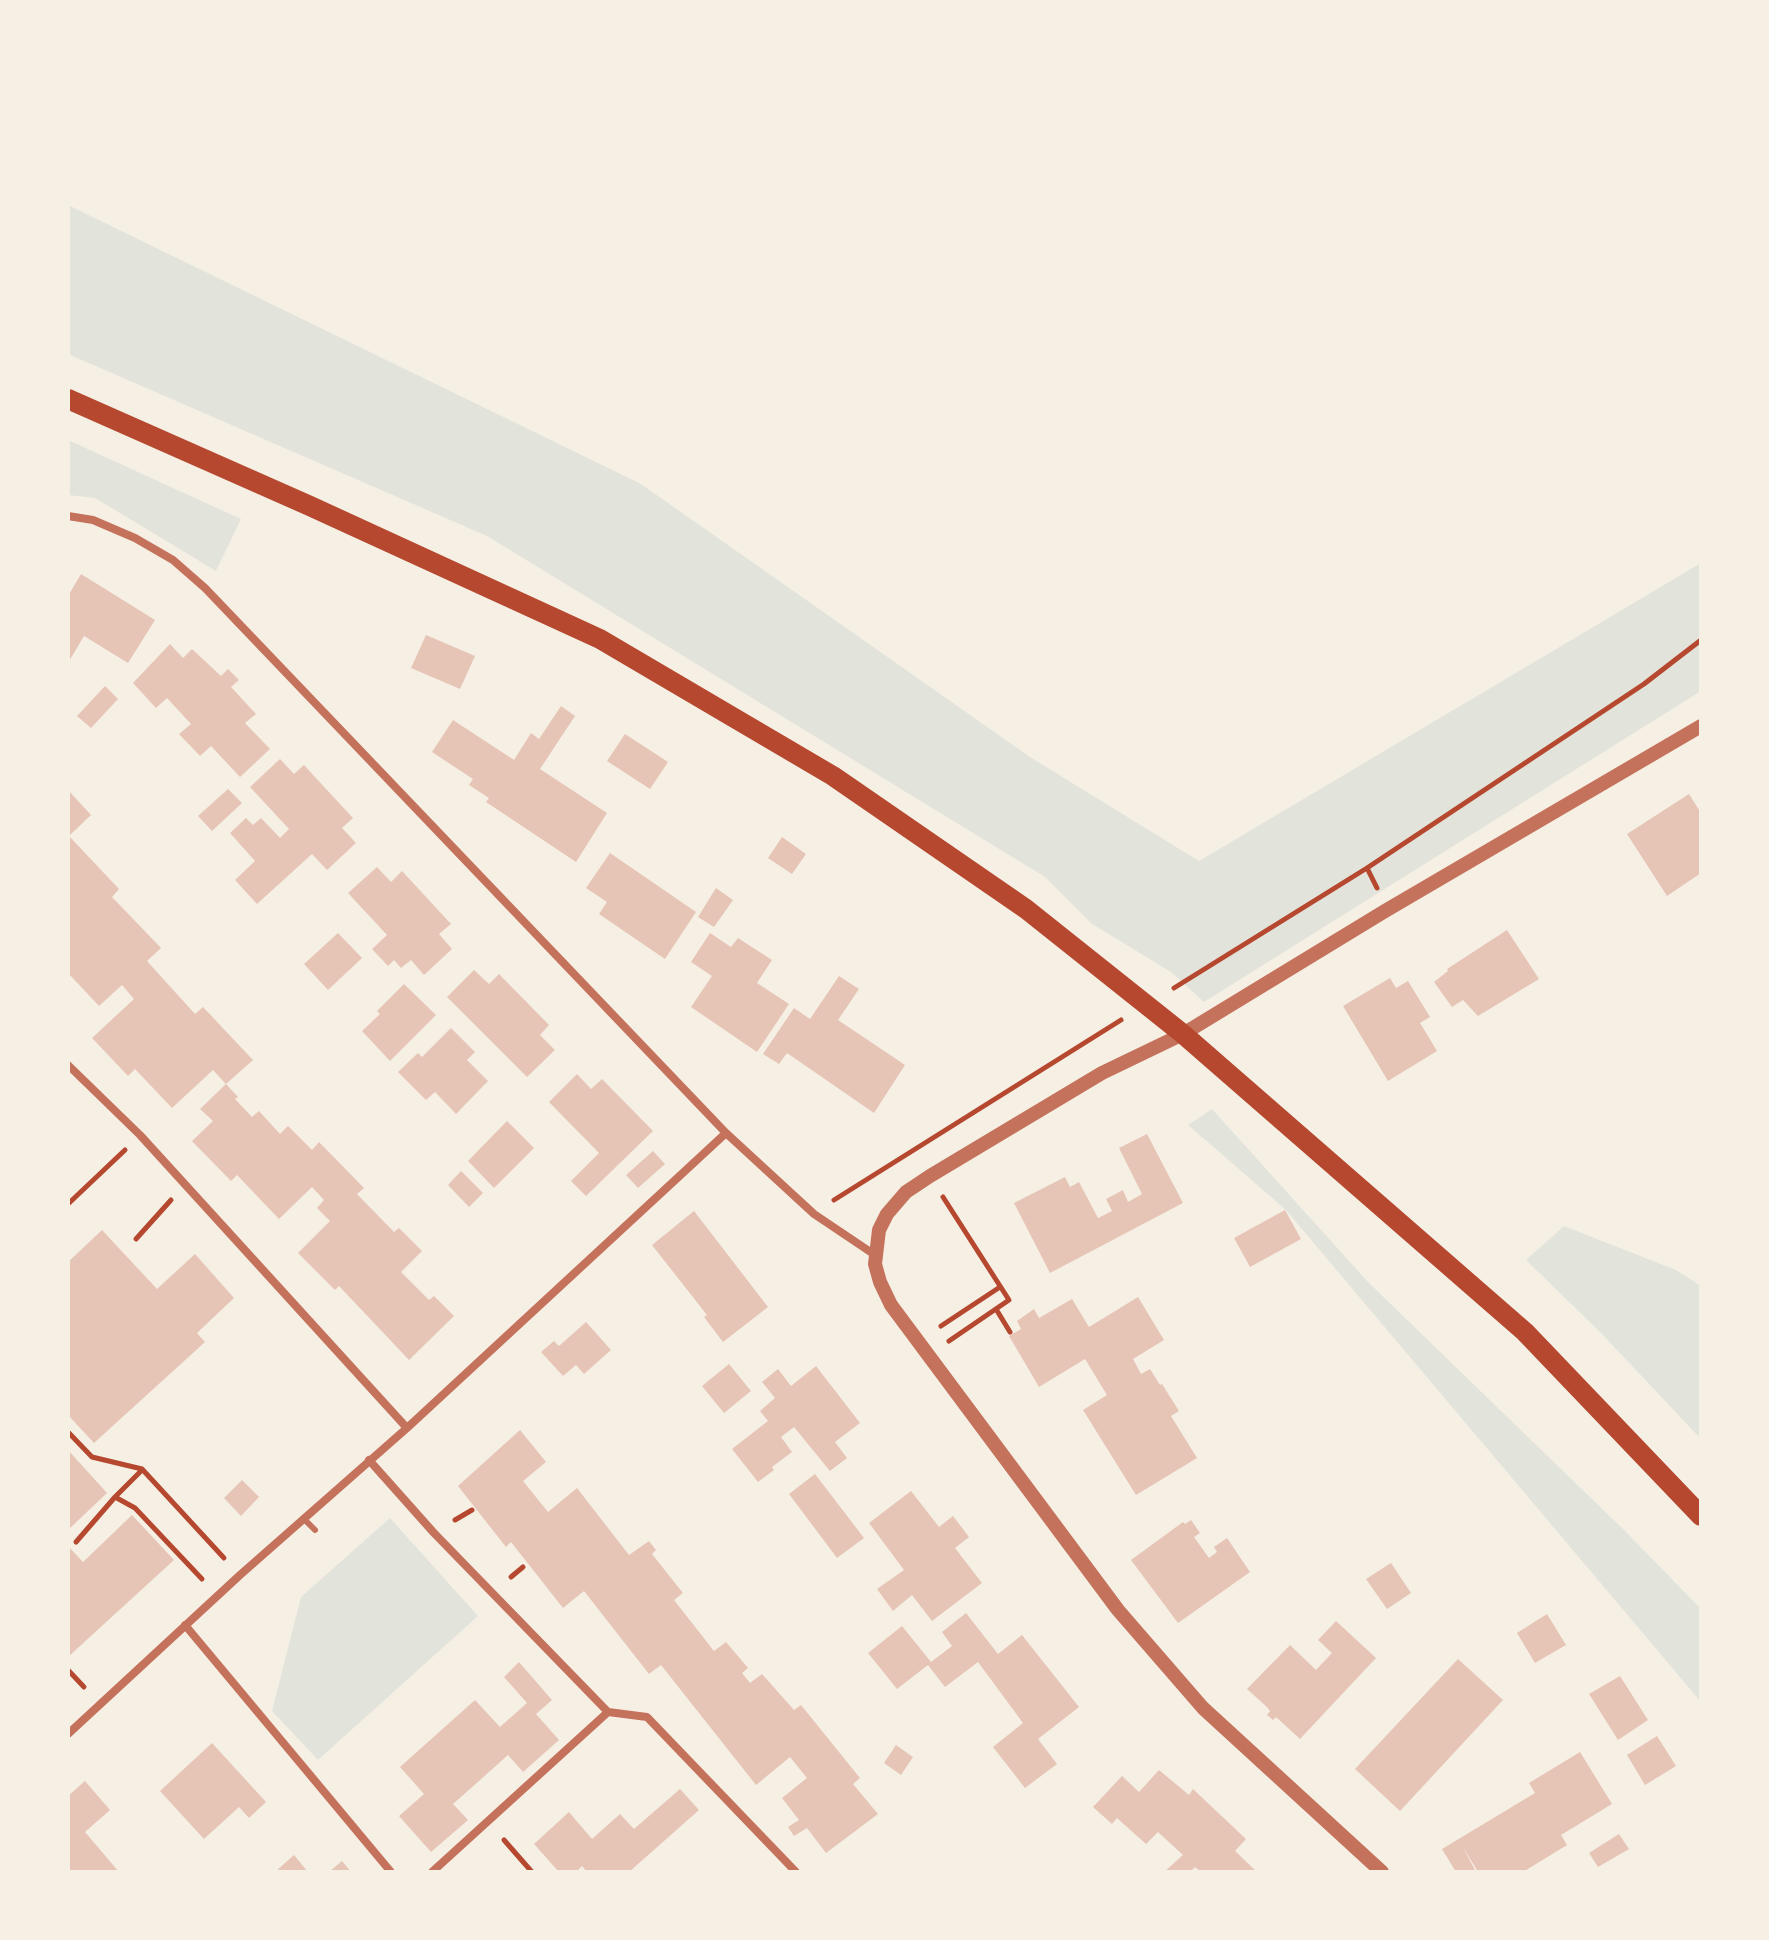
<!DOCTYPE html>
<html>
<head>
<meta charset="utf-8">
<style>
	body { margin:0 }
	#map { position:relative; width:1769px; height:1940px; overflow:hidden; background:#f6efe4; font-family:Poppins,sans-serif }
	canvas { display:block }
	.frame { position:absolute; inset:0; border:70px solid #f6efe4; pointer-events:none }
</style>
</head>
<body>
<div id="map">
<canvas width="1769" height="1940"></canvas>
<div class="frame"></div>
</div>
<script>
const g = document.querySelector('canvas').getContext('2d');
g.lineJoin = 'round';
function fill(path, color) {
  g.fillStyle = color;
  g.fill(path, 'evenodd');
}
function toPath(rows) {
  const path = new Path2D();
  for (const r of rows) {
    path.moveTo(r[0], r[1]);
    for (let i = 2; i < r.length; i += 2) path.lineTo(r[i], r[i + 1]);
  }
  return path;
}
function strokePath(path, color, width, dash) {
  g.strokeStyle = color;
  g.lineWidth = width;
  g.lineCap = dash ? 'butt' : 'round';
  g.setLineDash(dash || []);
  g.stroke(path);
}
const green = toPath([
	[68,205,641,484,1030,757,1199,861,1701,563,1701,691,1204,1002,1171,972,1092,924,1045,877,487,536,68,354],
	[68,440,241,519,216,571,95,498,68,495],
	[1212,1109,1368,1282,1625,1531,1701,1609,1701,1702,1285,1209,1188,1125],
	[1564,1226,1676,1270,1701,1286,1701,1439,1600,1332,1526,1260],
	[390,1518,478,1616,318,1760,272,1711,301,1597]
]);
const building = toPath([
	[81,574,155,620,128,663,84,636,68,663,68,596],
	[426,635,475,656,460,689,411,668],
	[170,644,183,658,192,649,221,676,228,669,239,680,231,687,256,714,245,723,270,749,240,777,211,746,200,756,179,734,191,724,167,698,156,708,133,683],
	[105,686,118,699,91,728,77,716],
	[561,706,575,716,540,769,607,813,576,862,486,802,489,798,469,785,473,779,432,752,453,720,514,760,531,733,539,739],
	[625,734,668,762,650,789,607,761],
	[280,759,294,774,304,765,314,776,353,818,342,828,356,843,327,870,312,854,257,904,235,880,255,861,230,833,246,818,253,825,261,818,280,838,289,829,250,787],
	[228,789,242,803,212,831,198,816],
	[68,790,91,815,69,836,119,889,112,897,161,948,147,961,195,1014,203,1007,253,1060,226,1084,238,1097,235,1099,252,1117,259,1111,280,1134,288,1126,312,1150,319,1142,364,1188,357,1194,394,1232,399,1228,422,1251,401,1272,429,1300,434,1296,454,1316,409,1360,339,1286,335,1290,298,1253,330,1221,317,1208,324,1200,312,1187,279,1219,237,1175,231,1181,192,1141,213,1121,200,1109,226,1084,213,1070,172,1108,135,1069,128,1076,92,1038,134,999,122,985,99,1006,68,973],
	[1689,794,1701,813,1701,873,1667,896,1627,834],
	[782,837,806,854,792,874,768,858],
	[610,853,696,912,665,959,599,914,607,902,586,888],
	[377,867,391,882,402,871,451,924,439,934,452,949,424,975,411,960,401,968,394,960,388,966,372,949,387,935,348,893],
	[716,888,733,900,714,927,698,917],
	[1507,930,1539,979,1478,1016,1463,1000,1452,1007,1434,982,1448,971,1447,969],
	[338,933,362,958,328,990,304,964],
	[710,933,731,947,738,938,772,960,757,983,789,1004,757,1052,691,1007,712,976,691,962],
	[474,970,489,984,499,974,549,1025,540,1035,555,1050,527,1077,447,997],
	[839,976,859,989,838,1020,905,1065,874,1113,787,1053,779,1064,763,1054,794,1008,810,1019],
	[1390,978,1396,988,1408,981,1430,1017,1420,1023,1437,1051,1388,1081,1343,1006],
	[404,984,436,1015,390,1061,362,1031,380,1014,377,1011],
	[451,1028,475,1052,467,1060,488,1081,456,1114,435,1092,426,1100,398,1072,418,1053,422,1057],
	[577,1074,591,1089,602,1079,653,1131,586,1196,571,1181,599,1153,549,1102],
	[507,1121,534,1148,494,1188,468,1161],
	[1147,1134,1183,1203,1050,1273,1014,1203,1065,1177,1070,1187,1079,1182,1098,1218,1112,1211,1106,1199,1123,1190,1128,1202,1142,1194,1119,1148],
	[653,1151,665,1164,638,1188,626,1175],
	[461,1171,483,1193,469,1207,448,1185],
	[1285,1210,1301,1239,1250,1267,1234,1238],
	[694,1211,768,1307,723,1342,704,1317,707,1315,652,1245],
	[102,1230,157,1289,195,1254,234,1298,197,1333,205,1342,94,1443,68,1415,68,1262],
	[1138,1297,1164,1340,1133,1359,1141,1374,1150,1369,1160,1385,1162,1384,1179,1411,1171,1416,1197,1458,1136,1495,1083,1410,1107,1395,1085,1359,1039,1387,1009,1336,1021,1329,1017,1321,1034,1309,1039,1318,1072,1299,1089,1327],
	[586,1322,611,1350,584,1374,576,1365,563,1376,541,1352,554,1341,559,1346],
	[729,1364,751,1391,724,1413,702,1386],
	[816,1366,860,1423,835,1442,847,1458,830,1471,794,1427,781,1437,792,1452,772,1467,774,1470,758,1482,732,1449,768,1421,760,1411,775,1398,762,1382,778,1369,791,1386],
	[520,1430,546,1462,523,1481,548,1512,577,1488,629,1555,649,1541,656,1550,652,1554,683,1593,674,1600,714,1651,726,1642,748,1668,742,1673,750,1683,762,1674,794,1710,801,1705,860,1778,853,1784,878,1814,826,1853,807,1828,794,1836,788,1827,799,1820,782,1798,807,1778,790,1757,756,1785,661,1665,649,1674,584,1591,563,1608,511,1542,506,1547,458,1486],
	[68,1450,107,1493,68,1530],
	[815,1474,864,1538,837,1558,789,1494],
	[242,1480,259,1497,241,1516,224,1498],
	[911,1491,939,1527,953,1516,969,1537,955,1548,982,1583,932,1621,912,1595,893,1611,877,1589,904,1570,869,1523],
	[132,1515,174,1560,68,1657,68,1546,83,1562],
	[1191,1520,1200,1533,1194,1537,1209,1558,1217,1552,1214,1547,1227,1538,1250,1572,1178,1623,1131,1560,1183,1522,1185,1524],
	[1391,1563,1411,1593,1387,1609,1366,1579],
	[966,1613,998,1654,1022,1635,1079,1707,1038,1739,1057,1764,1025,1788,993,1747,1023,1723,978,1662,945,1687,928,1665,897,1689,868,1653,902,1626,931,1662,952,1646,942,1632],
	[1547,1614,1566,1645,1535,1663,1517,1633],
	[1336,1621,1376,1658,1300,1739,1276,1717,1273,1720,1267,1715,1270,1711,1267,1707,1247,1689,1290,1645,1316,1670,1332,1653,1318,1640],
	[1458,1659,1503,1700,1400,1811,1355,1769],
	[519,1662,552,1700,536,1714,559,1740,523,1772,508,1755,479,1781,453,1804,468,1820,431,1852,399,1816,424,1794,400,1767,475,1700,500,1727,527,1703,504,1677],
	[1620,1676,1648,1720,1618,1740,1589,1694],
	[1657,1736,1676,1766,1645,1785,1627,1755],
	[212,1743,266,1802,249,1818,239,1807,204,1839,160,1791],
	[896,1745,913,1757,901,1775,884,1763],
	[1580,1752,1612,1804,1561,1835,1567,1845,1523,1872,1478,1872,1463,1847,1476,1872,1456,1872,1442,1849,1535,1793,1529,1783],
	[1159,1770,1189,1795,1193,1789,1246,1839,1235,1851,1257,1872,1201,1872,1195,1867,1190,1872,1164,1872,1183,1855,1158,1832,1146,1844,1117,1818,1112,1824,1093,1807,1122,1776,1139,1792],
	[85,1781,110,1810,85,1832,119,1872,68,1872,68,1796],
	[680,1789,699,1810,629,1872,587,1872,582,1866,576,1872,559,1872,534,1844,569,1812,592,1839,620,1814,634,1829],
	[1619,1834,1629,1849,1598,1867,1589,1853],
	[294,1855,308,1872,275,1872],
	[342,1861,351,1872,329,1872]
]);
const path = toPath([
	[1367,868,1377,888],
	[1174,988,1367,868,1644,684,1701,640],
	[943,1197,1009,1300,949,1341],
	[834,1200,1121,1020],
	[68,1204,125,1150],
	[136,1239,171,1200],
	[996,1309,1010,1332],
	[941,1326,1000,1287],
	[68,1432,92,1457,142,1469,224,1558],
	[115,1497,142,1470],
	[455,1520,472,1510],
	[76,1542,115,1497,135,1508,202,1579],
	[511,1577,523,1567],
	[68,1670,84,1687],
	[504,1840,532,1872]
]);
const service = toPath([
	[304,1519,315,1530]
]);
const minor = toPath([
	[68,516,93,520,135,538,173,560,205,588,726,1133,814,1214,875,1255],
	[68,1065,140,1135,407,1428],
	[369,1460,434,1533,608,1712,647,1717,796,1872],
	[185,1625,391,1872],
	[68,1734,240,1575,407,1428,726,1133],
	[432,1872,608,1712]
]);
const tertiary = toPath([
	[1382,1872,1203,1708,1118,1610,891,1305,880,1282,875,1264,879,1230,887,1214,906,1192,930,1176,1102,1073,1183,1034,1385,911,1701,726]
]);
const primary = toPath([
	[68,399,310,506,600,639,833,776,1026,909,1183,1034,1525,1332,1701,1516]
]);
fill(green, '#e2e4dc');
fill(building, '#e6c5b7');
strokePath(path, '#b5482f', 5);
strokePath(service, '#c5725c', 6);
strokePath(minor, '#c5725c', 8);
strokePath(tertiary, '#c5725c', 14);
strokePath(primary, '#b5482f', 20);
</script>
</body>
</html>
